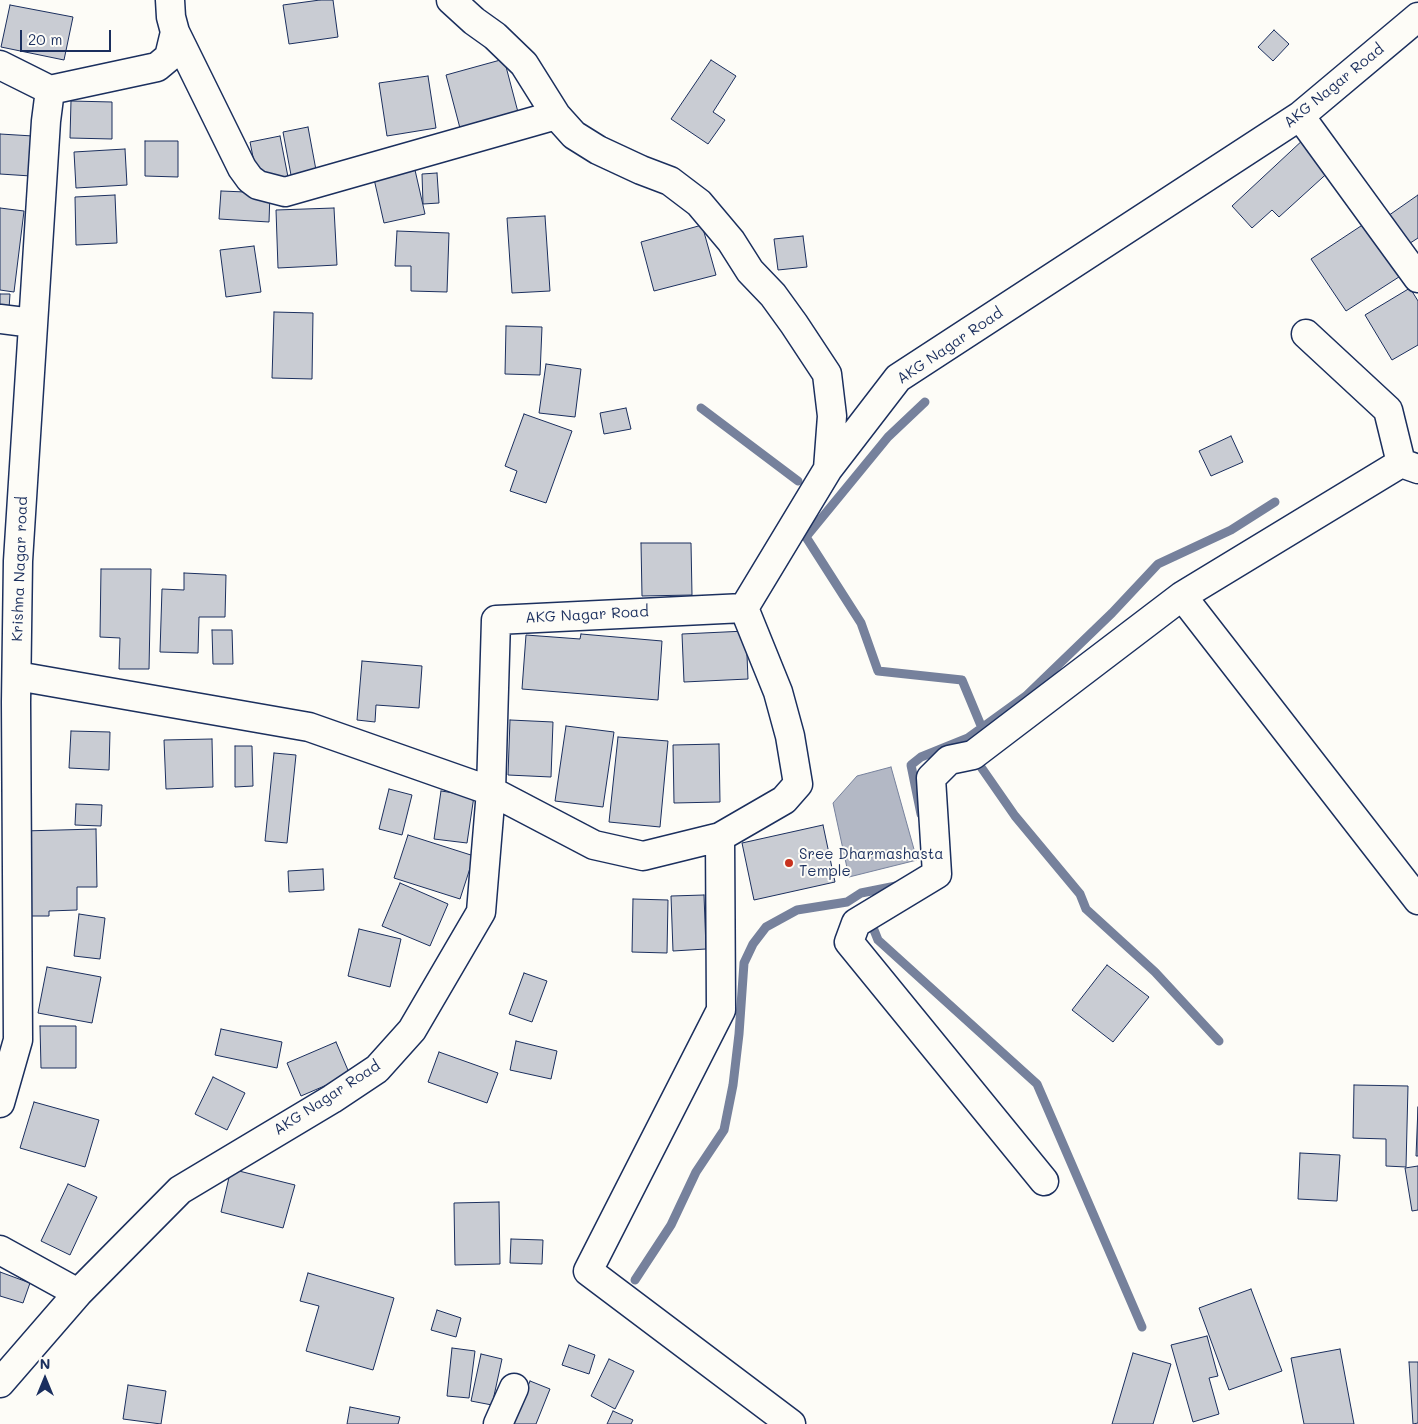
<!DOCTYPE html>
<html>
<head>
<meta charset="utf-8">
<style>
	body { margin:0 }
	#map { position:relative; width:1418px; height:1424px; overflow:hidden; background:#fdfcf7; font-family:Mali,sans-serif }
	canvas { display:block }
	.north { position:absolute; left:20px; top:1354px; width:50px; height:50px; -webkit-text-stroke:4px #fdfcf7; paint-order:stroke; rotate:0deg; font-size:14px; font-weight:700; line-height:20px; text-align:center; color:#1b2f5e }
	.north::after { content:''; display:block; margin:auto; width:18px; height:22px; background:#1b2f5e; clip-path:polygon(50% 0,100% 100%,50% 72%,0 100%) }
	.scale { position:absolute; left:20px; top:30px; width:91px; height:22px; box-sizing:border-box; border:2px solid #1b2f5e; border-top:0; padding-left:6px; font-size:15px; line-height:18px; white-space:nowrap; color:#1b2f5e; -webkit-text-stroke:4px #fdfcf7; paint-order:stroke }
</style>
</head>
<body>
<div id="map">
<canvas width="1418" height="1424"></canvas>
<div class="north">N</div>
<div class="scale">20 m</div>
</div>
<script>
const g = document.querySelector('canvas').getContext('2d');
g.lineJoin = 'round';
function fill(path, color) {
  g.fillStyle = color;
  g.fill(path, 'evenodd');
}
function toPath(rows) {
  const path = new Path2D();
  for (const r of rows) {
    path.moveTo(r[0], r[1]);
    for (let i = 2; i < r.length; i += 2) path.lineTo(r[i], r[i + 1]);
  }
  return path;
}
function strokePath(path, color, width, dash) {
  g.strokeStyle = color;
  g.lineWidth = width;
  g.lineCap = dash ? 'butt' : 'round';
  g.setLineDash(dash || []);
  g.stroke(path);
}
function label(font, color, halo, rows, align = 'center') {
  g.font = font + ' Mali,sans-serif';
  g.lineWidth = 4;
  g.setLineDash([]);
  g.textBaseline = 'middle';
  g.strokeStyle = halo;
  g.fillStyle = color;
  for (const [text, x, y, turn = 0] of rows) {
    g.save();
    g.translate(x, y);
    g.rotate((+turn || 0) * Math.PI / 180);
    g.textAlign = isNaN(turn) ? turn : align;
    if (halo) g.strokeText(text, 0, 0);
    g.fillText(text, 0, 0);
    g.restore();
  }
}
const water = toPath([
	[891,767,917,860,849,877,833,803,857,776,891,767]
]);
const stream = toPath([
	[925,402,888,437,806,537,861,623,878,671,962,680,982,728],
	[701,408,798,481],
	[974,757,1015,816,1080,894,1086,909,1155,972,1219,1041],
	[921,814,911,765,921,757,968,738,1026,696,1112,613,1158,564,1231,530,1275,502],
	[874,930,878,940,1037,1084,1142,1327],
	[635,1280,671,1225,696,1172,724,1130,733,1085,739,1034,744,963,753,944,766,927,797,910,847,902,861,893,896,886]
]);
const building = toPath([
	[320,0,333,0,338,37,289,44,283,5,320,0],
	[10,5,73,17,64,60,1,47,10,5],
	[1274,30,1289,44,1273,61,1258,47,1274,30],
	[504,59,519,116,461,132,446,75,504,59],
	[711,60,736,76,713,112,725,120,708,144,671,119,711,60],
	[428,76,436,128,387,136,379,83,428,76],
	[71,101,112,102,112,139,70,138,71,101],
	[308,127,316,170,291,175,283,132,308,127],
	[0,134,33,136,31,176,0,174,0,134],
	[280,136,288,177,258,182,250,142,280,136],
	[1305,138,1333,168,1279,217,1272,210,1252,228,1232,206,1305,138],
	[145,141,178,141,178,177,145,176,145,141],
	[125,149,127,185,76,188,74,152,125,149],
	[415,170,425,214,384,223,374,179,415,170],
	[437,173,439,203,423,204,422,174,437,173],
	[221,191,270,193,269,222,219,219,221,191],
	[115,195,117,243,76,245,75,197,115,195],
	[1418,195,1418,238,1404,247,1385,218,1418,195],
	[0,208,24,211,14,292,0,290,0,208],
	[334,208,337,265,278,268,276,210,334,208],
	[545,216,550,291,512,293,507,218,545,216],
	[1367,222,1402,275,1346,311,1311,259,1367,222],
	[702,225,716,275,654,291,641,242,702,225],
	[397,231,449,233,447,292,411,291,411,266,395,266,397,231],
	[803,236,807,267,778,270,774,239,803,236],
	[254,246,261,292,226,297,220,250,254,246],
	[1410,288,1418,301,1418,345,1392,360,1365,315,1410,288],
	[0,294,10,294,9,309,0,308,0,294],
	[274,312,313,313,312,379,272,378,274,312],
	[506,326,542,327,540,375,505,374,506,326],
	[546,364,581,369,575,417,539,413,546,364],
	[626,408,631,429,604,434,600,413,626,408],
	[524,414,572,431,546,503,510,491,517,471,505,466,524,414],
	[1231,436,1243,462,1211,476,1199,451,1231,436],
	[641,543,691,543,692,595,642,596,641,543],
	[101,569,151,569,149,669,119,669,120,638,100,637,101,569],
	[184,573,226,575,225,617,199,617,198,653,160,652,162,589,184,590,184,573],
	[212,630,232,630,233,664,213,664,212,630],
	[746,631,748,679,684,682,682,634,746,631],
	[581,634,662,641,658,700,522,689,526,635,580,639,581,634],
	[362,661,422,666,419,708,376,705,375,722,357,720,362,661],
	[510,720,553,722,551,777,508,775,510,720],
	[566,726,614,732,603,807,555,801,566,726],
	[71,731,110,732,109,770,69,768,71,731],
	[618,737,668,741,660,827,609,822,618,737],
	[212,739,213,787,166,789,164,740,212,739],
	[719,744,720,802,674,803,673,745,719,744],
	[235,746,252,746,253,786,235,787,235,746],
	[274,753,296,755,287,843,265,841,274,753],
	[389,789,412,795,402,835,379,829,389,789],
	[441,791,474,796,467,843,434,839,441,791],
	[76,804,102,805,101,826,75,825,76,804],
	[823,825,835,882,754,900,742,843,823,825],
	[96,829,97,887,77,887,77,910,49,911,49,916,25,916,23,831,96,829],
	[408,835,474,856,460,899,394,878,408,835],
	[323,869,324,890,289,892,288,871,323,869],
	[400,883,448,904,430,946,382,926,400,883],
	[704,895,706,949,673,951,671,896,704,895],
	[633,899,668,900,667,953,632,952,633,899],
	[79,914,105,918,100,959,74,956,79,914],
	[359,929,401,939,390,987,348,976,359,929],
	[1107,965,1149,997,1113,1042,1072,1010,1107,965],
	[47,967,101,977,92,1023,38,1013,47,967],
	[524,973,547,981,532,1022,509,1014,524,973],
	[40,1026,76,1026,76,1068,41,1068,40,1026],
	[221,1029,282,1042,277,1068,215,1055,221,1029],
	[516,1041,557,1051,551,1079,510,1070,516,1041],
	[336,1042,350,1075,301,1096,287,1063,336,1042],
	[439,1052,498,1073,487,1103,428,1082,439,1052],
	[213,1077,245,1093,227,1130,195,1114,213,1077],
	[1354,1085,1408,1086,1406,1167,1386,1166,1386,1139,1353,1138,1354,1085],
	[34,1102,99,1120,85,1167,20,1148,34,1102],
	[1418,1107,1418,1156,1416,1156,1418,1107],
	[1300,1153,1340,1155,1337,1201,1298,1199,1300,1153],
	[1418,1166,1418,1210,1412,1211,1405,1168,1418,1166],
	[231,1169,295,1185,283,1228,221,1212,231,1169],
	[68,1184,97,1197,70,1255,41,1241,68,1184],
	[499,1202,500,1264,455,1265,454,1203,499,1202],
	[511,1239,543,1240,542,1264,510,1263,511,1239],
	[0,1272,30,1283,23,1303,0,1296,0,1272],
	[308,1273,394,1298,373,1370,306,1351,319,1306,300,1301,308,1273],
	[1251,1289,1282,1371,1229,1390,1199,1308,1251,1289],
	[437,1310,461,1318,456,1337,431,1330,437,1310],
	[1207,1336,1218,1376,1209,1378,1219,1414,1193,1422,1171,1345,1207,1336],
	[569,1345,595,1355,589,1374,562,1365,569,1345],
	[452,1348,475,1351,469,1398,447,1396,452,1348],
	[1340,1349,1354,1424,1304,1424,1291,1358,1340,1349],
	[1133,1353,1171,1364,1153,1424,1112,1424,1133,1353],
	[481,1354,502,1359,492,1405,471,1401,481,1354],
	[609,1359,634,1371,615,1409,591,1396,609,1359],
	[1409,1362,1418,1362,1418,1423,1413,1424,1409,1362],
	[530,1381,550,1389,536,1424,513,1424,530,1381],
	[128,1385,166,1391,161,1424,123,1419,128,1385],
	[350,1407,400,1417,398,1424,347,1424,350,1407],
	[613,1411,633,1420,631,1424,607,1424,613,1411]
]);
const minor = toPath([
	[451,0,474,21,495,36,524,64,556,115,574,135,598,150,641,170,670,181,699,203,731,241,750,271,773,295,794,324,827,374,832,416,828,469],
	[175,32,242,168,250,179,258,185,285,192,556,115],
	[0,65,50,90,46,121,18,561,16,702,18,1040,0,1103],
	[50,90,157,67,169,57,175,32,171,17,170,0],
	[1300,116,1418,278],
	[0,319,33,323],
	[1306,334,1388,410,1401,463],
	[1182,596,1418,900],
	[17,676,309,727,491,791,594,845,643,856,720,837,784,800,798,784,790,736,778,692,744,608],
	[720,837,721,1010,588,1271,791,1424],
	[1044,1181,849,942,856,923,937,874,931,778,949,760,973,755,1182,596,1401,463,1418,469],
	[0,1250,78,1293],
	[0,1383,78,1293,180,1190,332,1099,377,1069,412,1030,481,912,491,791,496,620,744,608,828,469,898,378,1300,116,1418,17],
	[498,1424,514,1388]
]);
const markers = [
	[789,863,5,"#c8321e"]
];
const streetNames = [
	["AKG Nagar Road",1334,86,-39],
	["AKG Nagar Road",950,346,-34],
	["Krishna Nagar road",20,569,-88],
	["AKG Nagar Road",587,615,-3],
	["AKG Nagar Road",327,1098,-33]
];
const poiNames = [
	["Sree Dharmashasta",799,854],
	["Temple",799,871]
];
fill(water, '#b3b8c5');
strokePath(water, '#76819c', 1);
strokePath(stream, '#76819c', 9);
fill(building, '#c9ccd3');
strokePath(building, '#1b2f5e', 1);
strokePath(minor, '#1b2f5e', 31);
strokePath(minor, '#fdfcf7', 28);
for (const [x, y, r, color] of markers) {
  const dot = new Path2D();
  dot.arc(x, y, r, 0, 2 * Math.PI);
  g.fillStyle = color;
  g.fill(dot);
  strokePath(dot, '#fdfcf7', 2);
}
label('15px', '#1b2f5e', '#fdfcf7', streetNames);
label('15px', '#1b2f5e', '#fdfcf7', poiNames, 'left');
</script>
</body>
</html>
